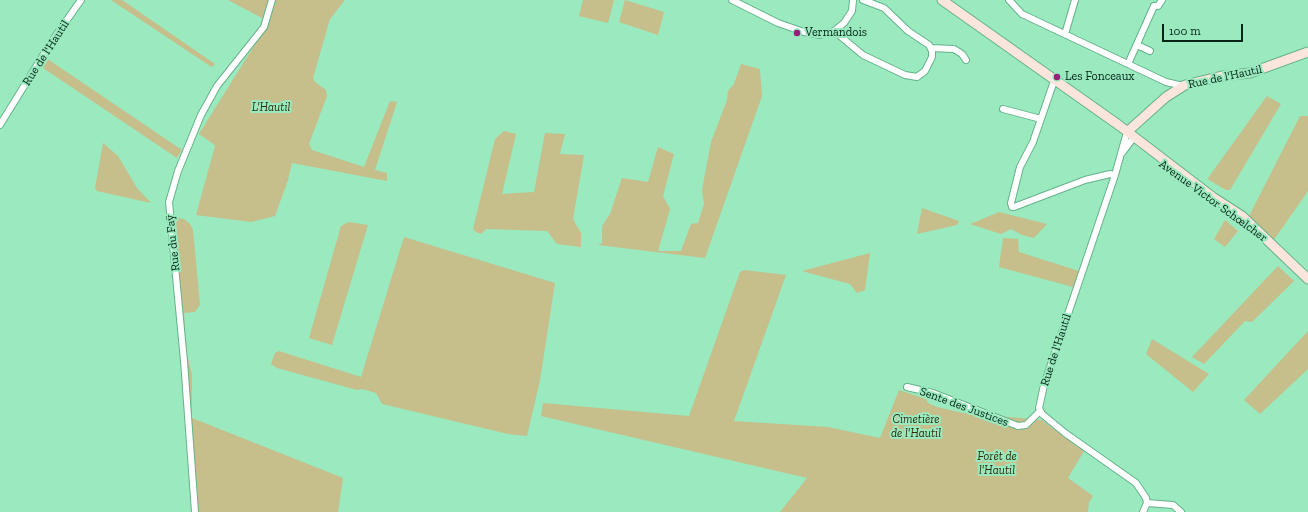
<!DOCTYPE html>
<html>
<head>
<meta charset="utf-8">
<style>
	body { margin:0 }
	#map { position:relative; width:1308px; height:512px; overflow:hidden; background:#9ae9bf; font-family:"Zilla Slab",serif }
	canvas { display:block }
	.scale { position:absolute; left:1162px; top:24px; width:81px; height:18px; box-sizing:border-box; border:2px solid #032516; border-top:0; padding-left:5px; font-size:12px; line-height:14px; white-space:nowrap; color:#032516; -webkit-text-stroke:3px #9ae9bf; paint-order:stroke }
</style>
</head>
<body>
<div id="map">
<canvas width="1308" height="512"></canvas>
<div class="scale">100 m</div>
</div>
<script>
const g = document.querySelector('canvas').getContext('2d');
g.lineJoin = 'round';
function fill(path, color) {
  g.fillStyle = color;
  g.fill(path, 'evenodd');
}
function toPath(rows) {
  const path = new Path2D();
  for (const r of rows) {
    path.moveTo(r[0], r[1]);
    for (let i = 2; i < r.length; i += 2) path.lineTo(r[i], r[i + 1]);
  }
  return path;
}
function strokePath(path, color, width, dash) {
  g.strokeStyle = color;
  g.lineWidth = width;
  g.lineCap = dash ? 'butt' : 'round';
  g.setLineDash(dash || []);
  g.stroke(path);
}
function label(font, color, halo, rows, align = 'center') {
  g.font = font + ' "Zilla Slab",serif';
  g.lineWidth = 4;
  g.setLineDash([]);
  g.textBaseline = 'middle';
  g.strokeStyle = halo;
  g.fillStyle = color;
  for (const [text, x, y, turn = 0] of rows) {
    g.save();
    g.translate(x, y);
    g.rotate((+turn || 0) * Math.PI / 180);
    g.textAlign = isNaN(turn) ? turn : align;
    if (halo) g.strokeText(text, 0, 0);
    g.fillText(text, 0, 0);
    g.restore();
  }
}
const green = toPath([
	[111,0,122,0,215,64,212,67,210,66],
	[228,0,345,0,330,19,313,78,315,82,326,90,327,96,309,144,312,150,364,167,390,101,397,102,375,170,387,173,387,181,292,163,288,180,275,216,251,222,196,215,215,146,212,143,199,134,264,30,262,18],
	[583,0,614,0,608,23,579,16],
	[625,0,664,12,658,35,619,22],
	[46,58,182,150,177,158,40,66],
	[741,64,760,69,762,96,705,258,598,245,602,243,602,226,610,214,622,178,648,182,658,147,674,154,663,196,670,209,658,251,681,251,691,224,698,223,704,204,702,190,711,142,727,100,728,91,734,84],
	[1267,96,1281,104,1230,190,1226,190,1209,180,1208,178],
	[1300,116,1308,116,1308,191,1271,244,1247,220],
	[504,131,516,134,502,194,534,192,545,133,565,134,560,154,584,155,573,219,581,233,581,247,557,244,547,231,486,229,481,234,476,232,473,229,495,139],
	[103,143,118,156,137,188,151,203,97,191,95,188],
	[922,208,959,221,957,225,917,234],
	[999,212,1047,224,1034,238,1022,235,1011,229,1001,234,970,224],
	[170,216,184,219,190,224,193,230,200,305,195,312,184,313,187,354,192,375,192,418,343,478,338,512,196,512,184,384,181,374,183,366],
	[1225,220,1238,231,1225,247,1214,239],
	[349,222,368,225,332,345,309,338,341,226],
	[404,237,555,283,540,380,527,436,508,434,382,404,376,393,362,389,357,390,277,368,271,364,275,353,279,351,361,377],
	[1003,238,1018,239,1019,252,1079,271,1073,287,999,267],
	[870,253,865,290,857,293,850,284,802,271],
	[1278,266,1294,281,1252,322,1245,321,1204,364,1192,357],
	[744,270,786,275,734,421,828,427,880,438,899,390,926,399,928,403,937,407,963,413,1042,420,1084,451,1068,478,1093,496,1089,502,1088,512,780,512,807,478,541,416,543,403,689,416,740,272],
	[1308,331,1308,369,1260,414,1244,400],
	[1152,339,1209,374,1193,392,1146,354]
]);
const street = toPath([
	[732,0,778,23,804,32,820,35,834,31,844,23,852,11,853,0],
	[1009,0,1022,14,1166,82,1183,86],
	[1154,6,1158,6,1162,0],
	[834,31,863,55,905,75,917,77,925,71,932,57,932,51,929,45,908,31,884,8,863,0],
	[1065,34,1075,0],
	[1137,45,1150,51],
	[931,48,954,49,962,54,966,60],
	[1128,64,1154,6],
	[1053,84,1033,142,1020,167,1011,203,1012,207,1014,207,1085,180,1110,174,1115,175],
	[1003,109,1041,119],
	[0,125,50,44,81,0],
	[1127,132,1115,175,1044,385,1039,408,1042,414,1065,433,1136,483,1146,498,1147,503],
	[1122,153,1134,137],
	[907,387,933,393,1018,426,1026,425,1040,411],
	[1147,503,1173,505,1181,512],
	[195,512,184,361,169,202,178,171,201,115,217,86,264,27,272,0],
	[1143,512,1147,503]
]);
const secondary = toPath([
	[942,0,1120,126,1214,198,1242,216,1308,279],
	[1127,132,1166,97,1185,85,1222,76,1250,73,1308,52]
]);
const markers = [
	[797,33,4,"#981f7a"],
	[1057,77,4,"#981f7a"]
];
const poiNames = [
	["Vermandois",805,33],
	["Les Fonceaux",1065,77]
];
const streetNames = [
	["Rue de l'Hautil",46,53,-57],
	["Rue de l'Hautil",1225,77,-12],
	["Avenue Victor Schœlcher",1213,201,36],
	["Rue du Faÿ",173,243,-96],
	["Rue de l'Hautil",1056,350,-72],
	["Sente des Justices",964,407,20]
];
const parkNames = [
	["L'Hautil",271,108],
	["Cimetière",916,420],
	["de l'Hautil",916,434],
	["Forêt de",997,457],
	["l'Hautil",997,471]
];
fill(green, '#c6be8b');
strokePath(street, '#65b28b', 8);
strokePath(secondary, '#65b28b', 11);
strokePath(street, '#fff', 6);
strokePath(secondary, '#fce5dc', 9);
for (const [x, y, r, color] of markers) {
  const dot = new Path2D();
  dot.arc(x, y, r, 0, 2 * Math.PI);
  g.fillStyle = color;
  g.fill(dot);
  strokePath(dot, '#9ae9bf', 1.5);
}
label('12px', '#032516', '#9ae9bf', poiNames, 'left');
label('12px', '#032516', '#9ae9bf', streetNames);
label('italic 12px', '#302b09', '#9ae9bf', parkNames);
</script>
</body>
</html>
